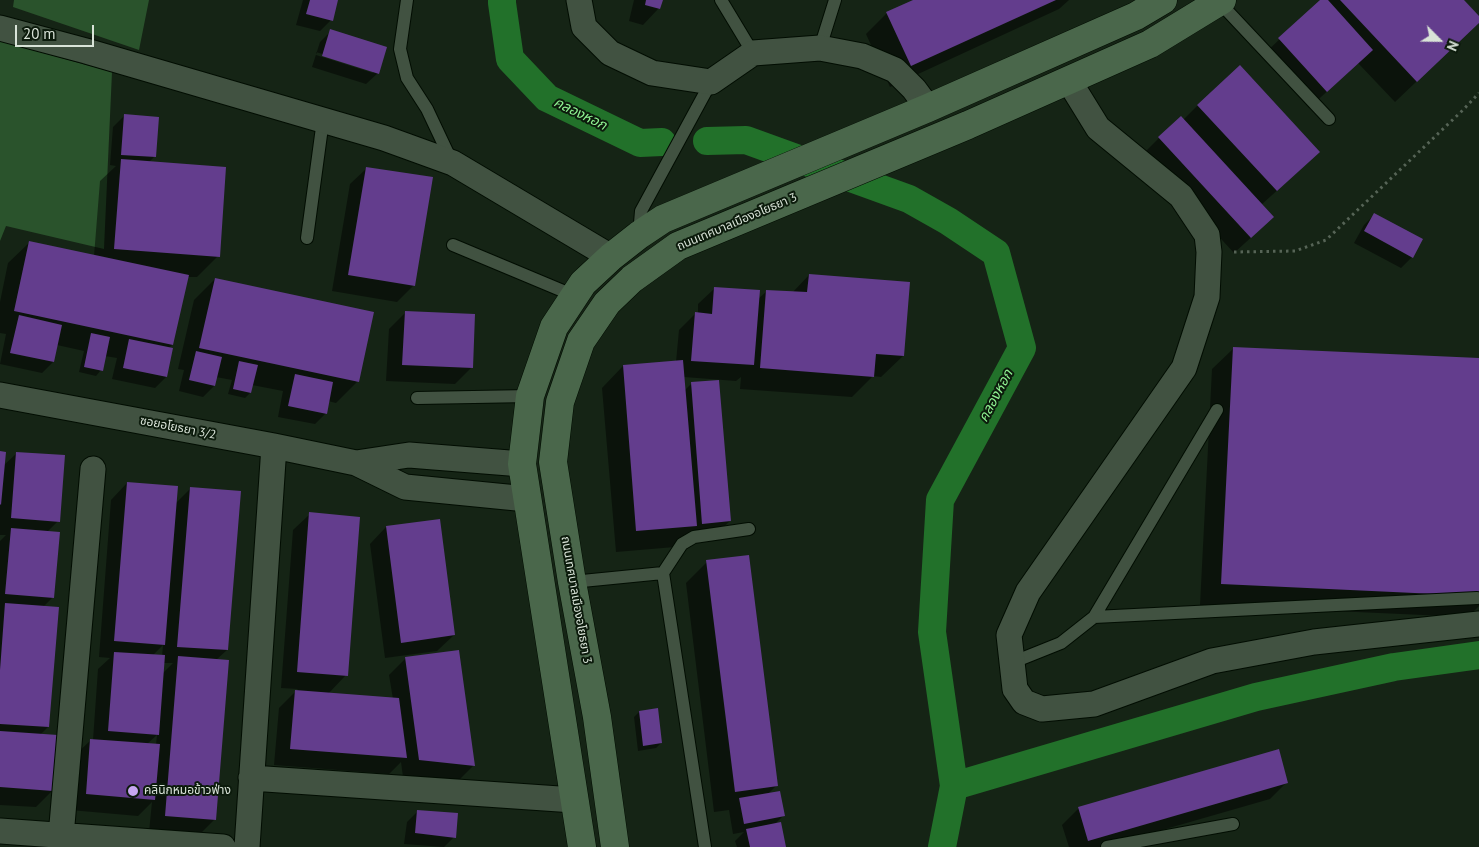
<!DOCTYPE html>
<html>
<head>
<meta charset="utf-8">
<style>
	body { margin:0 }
	#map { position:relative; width:1479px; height:847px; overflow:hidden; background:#152415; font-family:"PT Sans",sans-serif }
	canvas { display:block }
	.north { position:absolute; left:1414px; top:15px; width:50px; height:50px; -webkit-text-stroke:4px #0c1b0c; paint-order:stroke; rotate:113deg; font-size:14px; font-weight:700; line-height:20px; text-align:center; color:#d9e3d8 }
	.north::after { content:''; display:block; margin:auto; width:18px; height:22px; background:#d9e3d8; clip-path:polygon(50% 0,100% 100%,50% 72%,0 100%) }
	.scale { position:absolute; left:15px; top:25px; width:79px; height:22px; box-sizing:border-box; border:2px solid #d9e3d8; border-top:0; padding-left:6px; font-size:15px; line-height:18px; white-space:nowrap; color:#d9e3d8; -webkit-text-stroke:4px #0c1b0c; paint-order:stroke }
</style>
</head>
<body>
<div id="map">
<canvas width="1479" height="847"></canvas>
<div class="north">N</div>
<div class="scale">20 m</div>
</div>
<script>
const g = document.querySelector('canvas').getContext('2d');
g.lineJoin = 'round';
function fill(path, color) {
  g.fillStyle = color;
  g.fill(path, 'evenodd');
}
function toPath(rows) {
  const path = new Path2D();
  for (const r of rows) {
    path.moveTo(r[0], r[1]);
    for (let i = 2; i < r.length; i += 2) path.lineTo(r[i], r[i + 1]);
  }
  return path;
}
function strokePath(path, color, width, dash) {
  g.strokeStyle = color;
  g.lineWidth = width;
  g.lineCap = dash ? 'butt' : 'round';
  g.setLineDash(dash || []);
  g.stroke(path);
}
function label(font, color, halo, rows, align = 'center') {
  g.font = font + ' "PT Sans","Noto Sans Thai",sans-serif';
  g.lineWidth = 4;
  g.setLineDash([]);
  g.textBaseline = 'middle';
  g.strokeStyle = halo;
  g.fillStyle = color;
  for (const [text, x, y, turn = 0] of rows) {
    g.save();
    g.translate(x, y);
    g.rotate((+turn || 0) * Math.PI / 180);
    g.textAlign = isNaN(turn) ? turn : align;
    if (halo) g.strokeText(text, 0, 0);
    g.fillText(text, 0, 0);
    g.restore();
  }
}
const green = toPath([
	[14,0,149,0,139,50,13,7],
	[0,41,112,72,104,249,6,226,0,241]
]);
const shadow = toPath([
	[303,0,337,0,331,20,320,31,296,25],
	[634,0,661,0,659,8,643,25,629,21],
	[916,0,1069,0,1059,9,890,87,866,34,887,13],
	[1321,0,1462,0,1479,18,1479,22,1395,102,1358,63,1309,108,1263,55],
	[331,31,378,73,366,84,312,67,320,42],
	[316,52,373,70,373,73,316,55],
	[1198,105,1302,168,1261,205,1256,233,1234,253,1143,154,1159,138,1183,120],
	[124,116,154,157,149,162,218,256,197,277,187,277,172,345,168,349,166,377,155,388,112,379,117,358,105,356,101,370,96,376,79,372,84,351,57,345,53,362,42,373,0,364,6,334,0,333,0,302,8,263,30,242,94,256,100,181,116,166,110,165,113,127],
	[367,168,414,285,397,302,332,291,350,184],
	[1375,214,1412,257,1401,268,1354,243,1364,225],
	[809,275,903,356,881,377,873,376,852,397,740,389,741,377,736,381,684,377,685,390,691,384,730,521,713,537,675,547,616,552,602,388,623,366,676,362,679,330,695,314,698,314,698,304,715,288,758,299,767,291,792,293],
	[215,279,357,382,336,403,328,401,326,413,315,424,278,417,283,391,252,385,250,393,245,398,228,394,232,380,216,377,214,386,203,397,179,391,184,370,178,369,194,300],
	[405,313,471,368,455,384,386,381,389,329],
	[1234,348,1479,359,1479,606,1468,617,1200,605,1212,369],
	[0,453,3,466,17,453,58,521,47,532,53,597,43,607,48,727,40,735,52,791,36,807,0,805,0,541,6,535,0,535],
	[127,483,175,504,191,488,227,650,216,660,215,819,198,836,149,832,152,802,138,816,70,810,74,756,91,740,93,740,98,669,110,658,99,657,111,500],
	[163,645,162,657,152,656],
	[163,663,173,663,162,674],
	[157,735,156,745,147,744],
	[310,514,346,675,328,694,393,699,389,675,406,658,458,651,473,766,457,782,403,777,401,762,389,774,274,765,279,708,298,689,281,688,293,530],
	[386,527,454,635,437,651,385,658,370,544],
	[707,562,776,786,768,794,783,816,775,824,785,847,737,847,735,841,744,832,733,834,729,810,714,812,686,583],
	[639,712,661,743,656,748,638,751,634,717],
	[1287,782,1270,799,1103,847,1069,847,1062,825,1079,808],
	[418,811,454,837,444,847,404,844,407,822]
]);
const canal = toPath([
	[502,0,502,3,510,59,547,98,640,143,662,142],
	[707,141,746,140,909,199,948,221,996,253,1022,348,940,500,932,632,954,786,942,847],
	[954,786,1256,697,1394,667,1479,655]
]);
const building = toPath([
	[310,0,338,0,333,21,306,14],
	[646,0,663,0,660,9,645,5],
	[913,0,1056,0,911,66,886,12],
	[1320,0,1328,0,1373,50,1327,92,1278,38],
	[1340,0,1464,0,1479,16,1479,23,1417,82],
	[330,29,387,47,379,74,322,56],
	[1240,65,1320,152,1277,191,1197,105],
	[124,114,159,117,156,157,121,155],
	[1181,116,1274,217,1251,238,1158,137],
	[121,159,226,167,220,257,114,249],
	[366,167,433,177,415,286,348,275],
	[1374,213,1423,239,1413,258,1364,231],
	[29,241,189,275,173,345,14,311],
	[809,274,910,282,904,356,876,354,874,377,760,368,766,290,807,292],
	[215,278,374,312,359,382,199,348],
	[714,287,760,290,754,365,691,361,695,312,712,314],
	[405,311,475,314,473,368,402,365],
	[19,315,62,325,54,362,10,353],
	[91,333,110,337,103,371,84,367],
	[129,339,173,348,167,377,123,368],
	[1233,347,1479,358,1479,596,1221,584],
	[196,351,222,357,215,386,189,380],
	[683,360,697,526,636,531,623,365],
	[239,361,258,365,251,393,233,389],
	[295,374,333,382,327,414,288,406],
	[719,380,731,521,702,524,691,382],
	[0,451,6,452,1,505,0,504],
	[16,452,65,455,60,522,11,518],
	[127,482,178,486,165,645,114,641],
	[190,487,241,491,228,650,177,647],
	[309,512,360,517,348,676,297,672],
	[440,519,455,635,401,643,386,526],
	[11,528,60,532,54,598,5,594],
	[749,555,778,786,735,792,706,560],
	[5,603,59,607,49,727,0,724,0,670],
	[459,650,475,766,419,760,405,657],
	[114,652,165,655,159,735,108,731],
	[178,656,229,660,216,820,165,816],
	[295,690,399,698,407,758,290,749],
	[658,708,662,743,643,746,639,711],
	[0,731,58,735,53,791,0,787],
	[90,739,160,744,155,800,86,794],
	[1279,749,1288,783,1088,841,1078,807],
	[780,791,785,816,744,824,739,798],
	[417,810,458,813,456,838,415,833],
	[781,822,786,847,750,847,746,829]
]);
const path = toPath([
	[1234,252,1295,251,1326,240,1463,110,1479,93]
]);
const lane = toPath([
	[407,0,400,49,407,78,427,109,452,162],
	[721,0,753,53],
	[1219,2,1329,119],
	[820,48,835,0],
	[639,235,641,211,711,82],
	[307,238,323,120],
	[453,245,575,296],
	[417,398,530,396],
	[663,573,682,544,694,537,749,529],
	[572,582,663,573,705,847],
	[1094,617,1477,598],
	[1011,663,1061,643,1094,617,1217,410],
	[1107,847,1233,824]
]);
const street = toPath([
	[579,0,584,27,610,53,652,73,711,82,753,53,820,48,862,56,895,70,914,89,928,108],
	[0,28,86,51,384,138,453,163,611,257],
	[1069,81,1098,128,1181,196,1207,235,1209,252,1207,297,1184,368,1028,592,1009,635,1015,689,1024,702,1042,709,1094,704,1212,661,1314,642,1479,624],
	[0,395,274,446,356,463,405,487,527,499],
	[356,463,409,455,522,464],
	[251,778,574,800],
	[0,831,223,847],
	[61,836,93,469],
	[247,847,274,446]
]);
const secondary = toPath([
	[582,847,522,464,530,396,554,327,583,283,611,257,639,235,663,219,928,108,1136,16,1163,0],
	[615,847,597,717,572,582,553,462,560,402,581,341,607,303,632,279,678,246,968,125,1150,44,1222,0]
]);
const markers = [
	[133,791,6,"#c6a6f0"]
];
const streetNames = [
	["ถนนเทศบาลเมืองอโยธยา 3",737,222,-23],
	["ซอยอโยธยา 3/2",178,428,11],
	["ถนนเทศบาลเมืองอโยธยา 3",576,600,80]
];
const poiNames = [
	["คลินิกหมอข้าวฟ่าง",144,791]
];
const waterNames = [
	["คลองหอก",580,114,26],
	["คลองหอก",996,396,-62]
];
fill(green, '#2a532c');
fill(shadow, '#0007');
strokePath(canal, '#22712a', 28);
fill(building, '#633d8d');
strokePath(lane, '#020d02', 14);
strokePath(street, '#020d02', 27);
strokePath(secondary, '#020d02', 29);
strokePath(path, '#566456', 3, [2.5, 4]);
strokePath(lane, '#415241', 12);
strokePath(street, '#415241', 25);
strokePath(secondary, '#4a674b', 28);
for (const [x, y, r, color] of markers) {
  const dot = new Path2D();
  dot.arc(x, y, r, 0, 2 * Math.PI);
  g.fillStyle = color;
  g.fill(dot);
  strokePath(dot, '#0c1b0c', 2);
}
label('12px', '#d9e3d8', '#0c1b0c', streetNames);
label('12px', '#d9e3d8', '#0c1b0c', poiNames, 'left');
label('italic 14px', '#8ff292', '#0c1b0c', waterNames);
</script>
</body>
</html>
